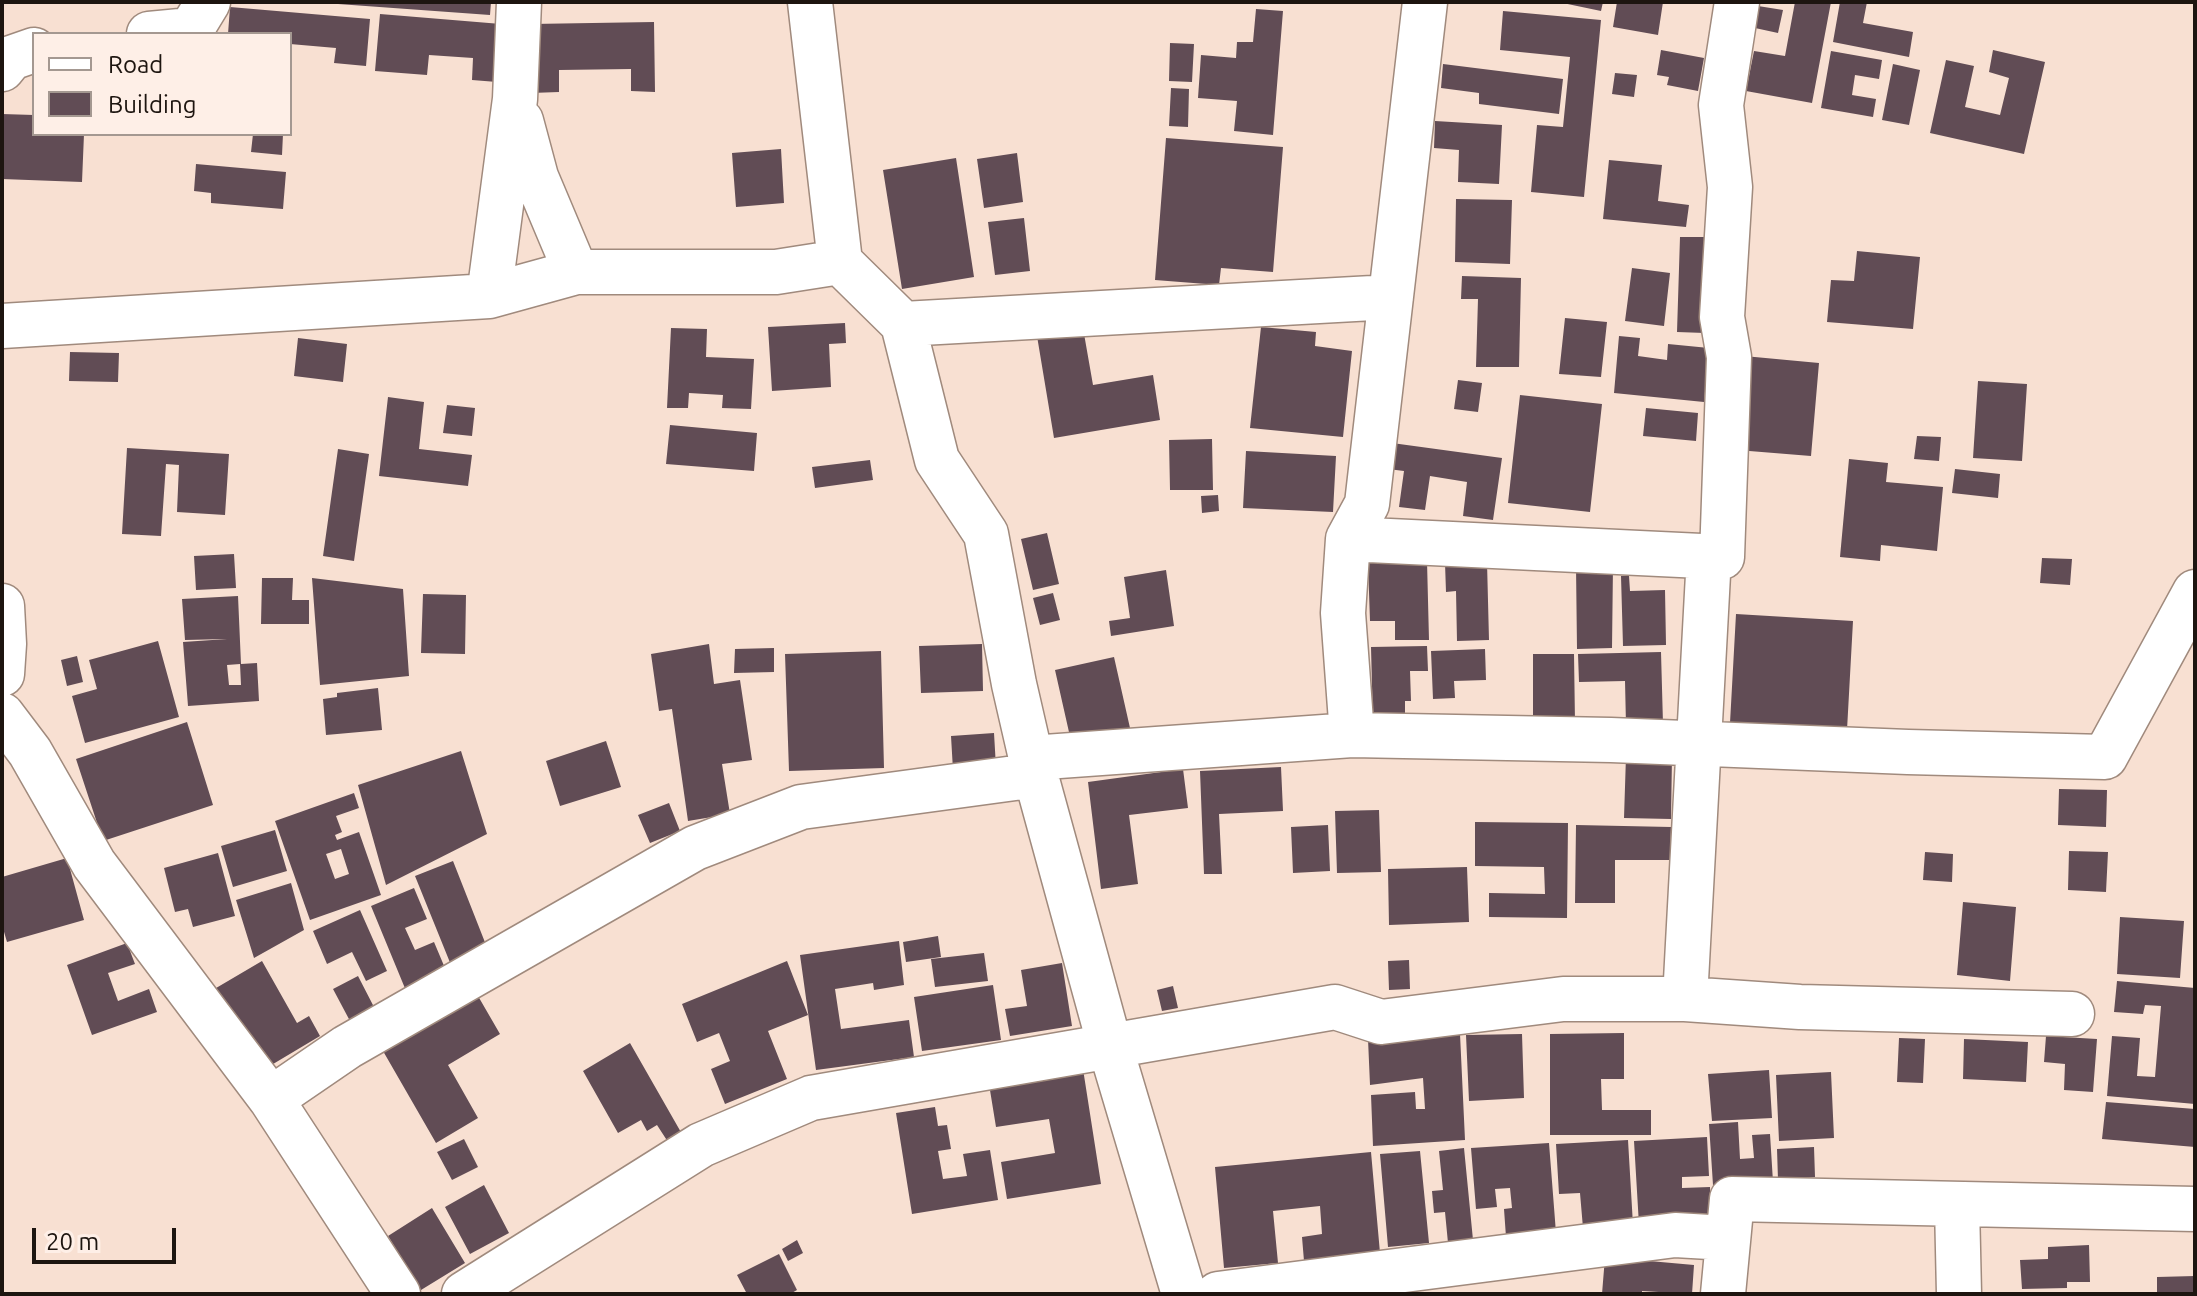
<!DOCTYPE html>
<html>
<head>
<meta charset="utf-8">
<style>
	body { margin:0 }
	#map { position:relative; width:2197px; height:1296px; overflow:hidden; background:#f8e0d2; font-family:Ubuntu,sans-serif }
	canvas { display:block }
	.frame { position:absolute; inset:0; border:4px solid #1d1510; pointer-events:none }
	.legend { position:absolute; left:32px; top:32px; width:260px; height:104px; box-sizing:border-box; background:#feefe7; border:2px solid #a49891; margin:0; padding:10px 14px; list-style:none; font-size:24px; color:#1d1510 }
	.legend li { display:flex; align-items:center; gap:16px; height:40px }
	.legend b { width:40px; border:2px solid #a49891 }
	.scale { position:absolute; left:32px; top:1228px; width:144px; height:36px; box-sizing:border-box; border:4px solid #1d1510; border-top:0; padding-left:10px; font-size:24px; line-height:28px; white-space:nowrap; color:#1d1510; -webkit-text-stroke:6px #feefe7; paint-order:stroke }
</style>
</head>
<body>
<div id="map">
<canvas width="2197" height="1296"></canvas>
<div class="frame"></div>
<ul class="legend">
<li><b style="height:10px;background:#fff"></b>Road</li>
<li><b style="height:22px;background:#614c55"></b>Building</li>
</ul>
<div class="scale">20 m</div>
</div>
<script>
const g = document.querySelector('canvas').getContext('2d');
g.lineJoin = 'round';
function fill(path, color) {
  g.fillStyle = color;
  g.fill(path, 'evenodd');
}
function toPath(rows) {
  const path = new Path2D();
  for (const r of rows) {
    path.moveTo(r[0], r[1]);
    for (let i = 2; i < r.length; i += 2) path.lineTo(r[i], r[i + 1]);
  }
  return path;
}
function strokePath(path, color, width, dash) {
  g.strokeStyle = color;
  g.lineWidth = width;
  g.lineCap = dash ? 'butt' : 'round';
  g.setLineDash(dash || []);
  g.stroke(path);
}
const building = toPath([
	[338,2,491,2,490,15,338,4],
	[1558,2,1603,2,1601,11],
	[1617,2,1663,2,1658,35,1613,27],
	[1795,2,1831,2,1812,103,1746,91,1754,51,1785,56],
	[1840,2,1867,2,1863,23,1913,32,1909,57,1833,42],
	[1758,6,1783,10,1778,33,1755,28],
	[230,7,370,19,366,66,334,63,336,48,290,44,290,34,228,34],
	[1256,9,1283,11,1273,135,1234,131,1237,101,1198,98,1201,55,1236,58,1237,42,1253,42],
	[1503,11,1601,20,1584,197,1531,192,1537,125,1563,127,1570,57,1500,50],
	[380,14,501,24,497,82,472,80,473,58,429,55,427,75,375,71],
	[654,22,655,92,631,91,631,69,559,70,559,92,531,93,531,24],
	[1170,43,1194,44,1192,82,1169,81],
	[1661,50,1704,58,1698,91,1667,85,1669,77,1657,75],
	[1993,50,2045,62,2024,154,1930,133,1946,60,1974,66,1965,107,2000,115,2009,78,1989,72],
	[1831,51,1882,60,1879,79,1855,75,1852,95,1876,99,1873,117,1821,108],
	[1443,64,1563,79,1559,114,1479,104,1479,93,1441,88],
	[1893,64,1920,70,1909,125,1882,120],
	[1615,73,1637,75,1634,97,1612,94],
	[1171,88,1189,89,1188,127,1169,126],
	[2,114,34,115,34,134,84,134,82,182,2,179],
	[1435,121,1502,125,1499,184,1458,182,1459,150,1434,148],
	[253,134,283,134,282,155,251,152],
	[1166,138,1283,147,1273,272,1221,268,1219,285,1155,280],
	[781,149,784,203,736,207,732,153],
	[1017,153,1023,202,984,208,977,159],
	[956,158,974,277,902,289,883,170],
	[1609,160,1662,165,1658,201,1689,205,1686,227,1603,219],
	[196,164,286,172,283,209,211,203,211,193,194,191],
	[1456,199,1512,200,1510,264,1455,262],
	[1024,218,1030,271,995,275,988,222],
	[1680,237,1708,237,1705,333,1677,332],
	[1857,251,1920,257,1913,329,1827,322,1831,280,1854,281],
	[1632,268,1670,273,1664,326,1625,321],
	[1462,276,1521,278,1519,367,1476,367,1478,299,1461,299],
	[1565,318,1607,322,1601,377,1559,374],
	[845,323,846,343,829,344,831,387,772,391,768,327],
	[1261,327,1316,332,1315,346,1352,351,1343,437,1250,428],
	[671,328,707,329,706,357,754,359,751,409,722,408,723,395,689,393,688,408,667,408],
	[1083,328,1093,385,1153,375,1160,420,1054,438,1037,336],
	[1619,336,1640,338,1638,356,1667,360,1668,344,1709,348,1704,402,1614,393],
	[298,338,347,344,343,382,294,376],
	[70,352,119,353,118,382,69,381],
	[1744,356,1819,363,1811,456,1737,450],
	[1458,380,1482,383,1478,412,1454,409],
	[1978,381,2027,384,2022,461,1973,458],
	[1520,395,1602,404,1590,512,1508,503],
	[388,397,424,402,419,449,472,455,468,486,379,476],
	[447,405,475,408,472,436,443,433],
	[1646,408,1698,413,1696,441,1643,436],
	[670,425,757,433,754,471,666,464],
	[1917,436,1941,437,1939,461,1914,459],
	[1212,439,1213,490,1170,490,1169,440],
	[1392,443,1502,458,1493,520,1463,516,1467,482,1430,476,1425,510,1399,507,1404,471,1388,469],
	[127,448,229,454,225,515,177,512,179,465,166,464,161,536,122,534],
	[338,449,369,454,354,561,323,556],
	[1246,451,1336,456,1333,512,1243,508],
	[1849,459,1888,463,1886,482,1943,487,1937,551,1881,545,1880,561,1840,557],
	[870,460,873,480,815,488,812,467],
	[1955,469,2000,474,1998,498,1952,493],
	[1218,495,1219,511,1202,513,1201,496],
	[1047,533,1059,584,1033,590,1021,539],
	[234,554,236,588,196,590,194,556],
	[2042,558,2072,559,2070,585,2040,583],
	[1427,561,1429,640,1395,640,1395,621,1370,621,1368,563],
	[1487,562,1489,640,1457,641,1456,591,1446,592,1445,563],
	[1613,565,1612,648,1577,649,1576,566],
	[1166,570,1174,626,1111,636,1109,621,1130,618,1124,577],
	[1621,576,1629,576,1630,591,1665,590,1666,645,1623,646],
	[262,578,293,578,292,600,309,600,309,624,261,624],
	[312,578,403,589,409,676,320,685],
	[1053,593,1060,620,1040,625,1033,598],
	[423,594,466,595,465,654,421,653],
	[238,596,241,664,257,663,259,701,188,706,183,642,227,639,185,640,182,599],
	[240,664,241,685,229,685,227,665],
	[1736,614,1853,621,1847,730,1730,723],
	[158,641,179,717,85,743,72,696,97,689,89,660],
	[709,644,714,684,740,680,752,760,722,764,730,814,688,821,672,709,659,711,651,654],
	[982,644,983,691,921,693,919,646],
	[1427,646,1428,671,1410,671,1411,701,1405,701,1405,723,1373,724,1371,647],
	[774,648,774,672,734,673,735,649],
	[1485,649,1486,680,1454,681,1455,698,1433,699,1431,651],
	[881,651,884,768,789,771,785,654],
	[1661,652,1663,724,1626,725,1625,681,1579,682,1578,654],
	[1533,654,1574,654,1575,723,1533,723],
	[77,656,83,682,67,686,61,660],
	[1114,657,1130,728,1071,741,1055,670],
	[378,688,382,730,326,735,323,699,337,697,337,693],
	[187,722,213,805,103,841,76,759],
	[994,733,996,767,953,770,951,736],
	[606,741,621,787,560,806,546,761],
	[461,751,487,834,386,885,358,785],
	[1626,756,1672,756,1671,819,1624,818],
	[1281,767,1283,811,1219,814,1222,874,1204,874,1200,771],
	[1183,769,1188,808,1129,815,1138,884,1101,889,1088,782],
	[2059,789,2107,790,2106,827,2058,825],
	[354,793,359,808,336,816,342,832,335,835,337,840,359,832,381,895,310,920,275,821],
	[341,849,349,874,335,879,326,854],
	[669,803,680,831,650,843,638,815],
	[1379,810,1381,872,1337,873,1335,811],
	[1475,822,1568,823,1567,918,1489,917,1489,893,1545,894,1544,867,1475,866],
	[1328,825,1330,871,1293,873,1291,827],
	[1576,825,1671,827,1670,860,1615,860,1615,903,1575,903],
	[275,830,287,871,233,887,221,846],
	[2069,851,2108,852,2106,892,2068,890],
	[1925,852,1953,854,1952,882,1923,880],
	[218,853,235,916,193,927,188,909,175,912,164,868],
	[67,858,84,920,7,942,2,925,2,877],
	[453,861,488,950,451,965,415,876],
	[1467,867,1469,922,1389,925,1388,869],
	[291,883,304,930,254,958,236,900],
	[414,888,427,919,405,928,415,950,434,942,450,980,409,998,371,906],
	[1963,902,2016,907,2010,981,1957,975],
	[360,910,387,971,366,981,352,952,327,964,313,931],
	[2120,917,2184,921,2180,978,2117,974],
	[938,936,941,957,906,962,903,942],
	[899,941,904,985,874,990,873,983,835,989,841,1029,909,1020,914,1057,816,1070,800,955],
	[127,943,135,964,108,973,118,1001,149,989,157,1012,92,1035,67,965],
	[984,953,988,981,935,987,931,959],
	[1409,960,1410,989,1389,990,1388,961],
	[262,961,297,1023,309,1016,320,1036,258,1073,211,991],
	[787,961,808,1015,768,1031,787,1079,725,1104,711,1069,730,1061,719,1033,697,1042,682,1004],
	[1062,963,1072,1026,1010,1036,1005,1009,1027,1006,1021,970],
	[358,976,375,1009,350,1021,333,989],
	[2117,981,2195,988,2195,1104,2107,1096,2112,1036,2140,1038,2137,1076,2155,1077,2161,1006,2145,1005,2143,1014,2114,1012],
	[993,985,1001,1040,922,1051,914,997],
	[1173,986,1178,1008,1162,1011,1157,990],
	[478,996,500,1034,448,1065,478,1118,436,1143,383,1051],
	[1624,1033,1624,1079,1601,1079,1602,1110,1651,1110,1651,1135,1550,1135,1550,1034],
	[1460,1034,1465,1140,1373,1146,1371,1095,1415,1092,1416,1109,1425,1109,1423,1078,1370,1085,1368,1039],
	[1522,1034,1524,1098,1469,1101,1466,1035],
	[2046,1036,2097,1039,2093,1092,2064,1090,2065,1064,2044,1062],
	[1899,1038,1925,1039,1923,1083,1897,1082],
	[1964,1039,2028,1042,2026,1082,1963,1079],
	[630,1043,682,1134,668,1142,657,1125,647,1131,641,1120,618,1133,583,1071],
	[1083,1069,1101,1184,1007,1199,1001,1162,1055,1153,1049,1119,996,1127,989,1084],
	[1769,1070,1772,1118,1712,1121,1708,1074],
	[1831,1072,1834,1138,1779,1141,1776,1075],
	[2106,1102,2195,1109,2195,1147,2102,1139],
	[935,1107,938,1126,947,1125,951,1149,938,1151,943,1179,967,1176,963,1154,990,1150,998,1200,912,1214,896,1113],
	[1738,1122,1740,1159,1754,1158,1752,1135,1770,1134,1773,1182,1713,1185,1709,1124],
	[1707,1137,1709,1176,1682,1177,1682,1188,1710,1187,1711,1220,1639,1225,1634,1141],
	[464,1139,478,1167,452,1180,437,1152],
	[1628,1140,1633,1225,1583,1228,1580,1193,1559,1194,1556,1144],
	[1549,1143,1556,1233,1506,1237,1504,1209,1512,1208,1510,1188,1495,1189,1497,1207,1476,1209,1471,1148],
	[1814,1147,1815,1177,1778,1180,1777,1149],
	[1464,1148,1473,1240,1448,1243,1445,1212,1434,1213,1432,1191,1443,1190,1439,1151],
	[1420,1151,1429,1243,1388,1247,1380,1154],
	[1371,1152,1380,1253,1304,1261,1302,1237,1322,1234,1320,1206,1273,1211,1278,1263,1224,1268,1215,1167],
	[484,1185,509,1233,470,1254,445,1207],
	[432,1208,465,1263,421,1290,388,1236],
	[797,1240,803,1253,788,1261,782,1249],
	[2089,1245,2090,1282,2067,1282,2067,1288,2022,1289,2020,1260,2048,1259,2048,1247],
	[779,1254,797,1290,790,1294,747,1294,737,1275],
	[1605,1257,1694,1265,1692,1294,1642,1291,1642,1294,1602,1294],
	[2195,1276,2195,1294,2157,1294,2157,1277]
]);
const street = toPath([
	[810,2,840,262,903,324,937,460,986,534,1014,684,1031,758,1110,1046,1184,1294],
	[149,34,191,30,208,2],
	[2,69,11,58,34,50],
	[521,121,536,177,576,272],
	[489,296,515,99,519,2],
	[903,324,1391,297],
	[2,326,489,296,576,272,776,272,840,262],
	[1348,539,1722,557,1729,357,1722,317,1730,187,1721,105,1737,2],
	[2,606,4,644,2,674],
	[2,715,30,752,94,864,271,1099,398,1294],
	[1352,735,1343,613,1348,539,1367,504,1425,2],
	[1031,758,1352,735,1611,740,1908,752,2105,757,2195,592],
	[1685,999,1709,556],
	[271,1099,347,1047,695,848,801,807,1037,775],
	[1957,1205,1959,1294],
	[464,1294,701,1145,811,1098,1335,1007,1381,1022,1563,999,1685,999,1800,1007,2072,1014],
	[1218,1294,1675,1235,1727,1238],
	[1723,1294,1732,1199,2195,1209]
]);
fill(building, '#614c55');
strokePath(street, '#a08a7d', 47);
strokePath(street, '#fff', 44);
</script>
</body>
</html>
